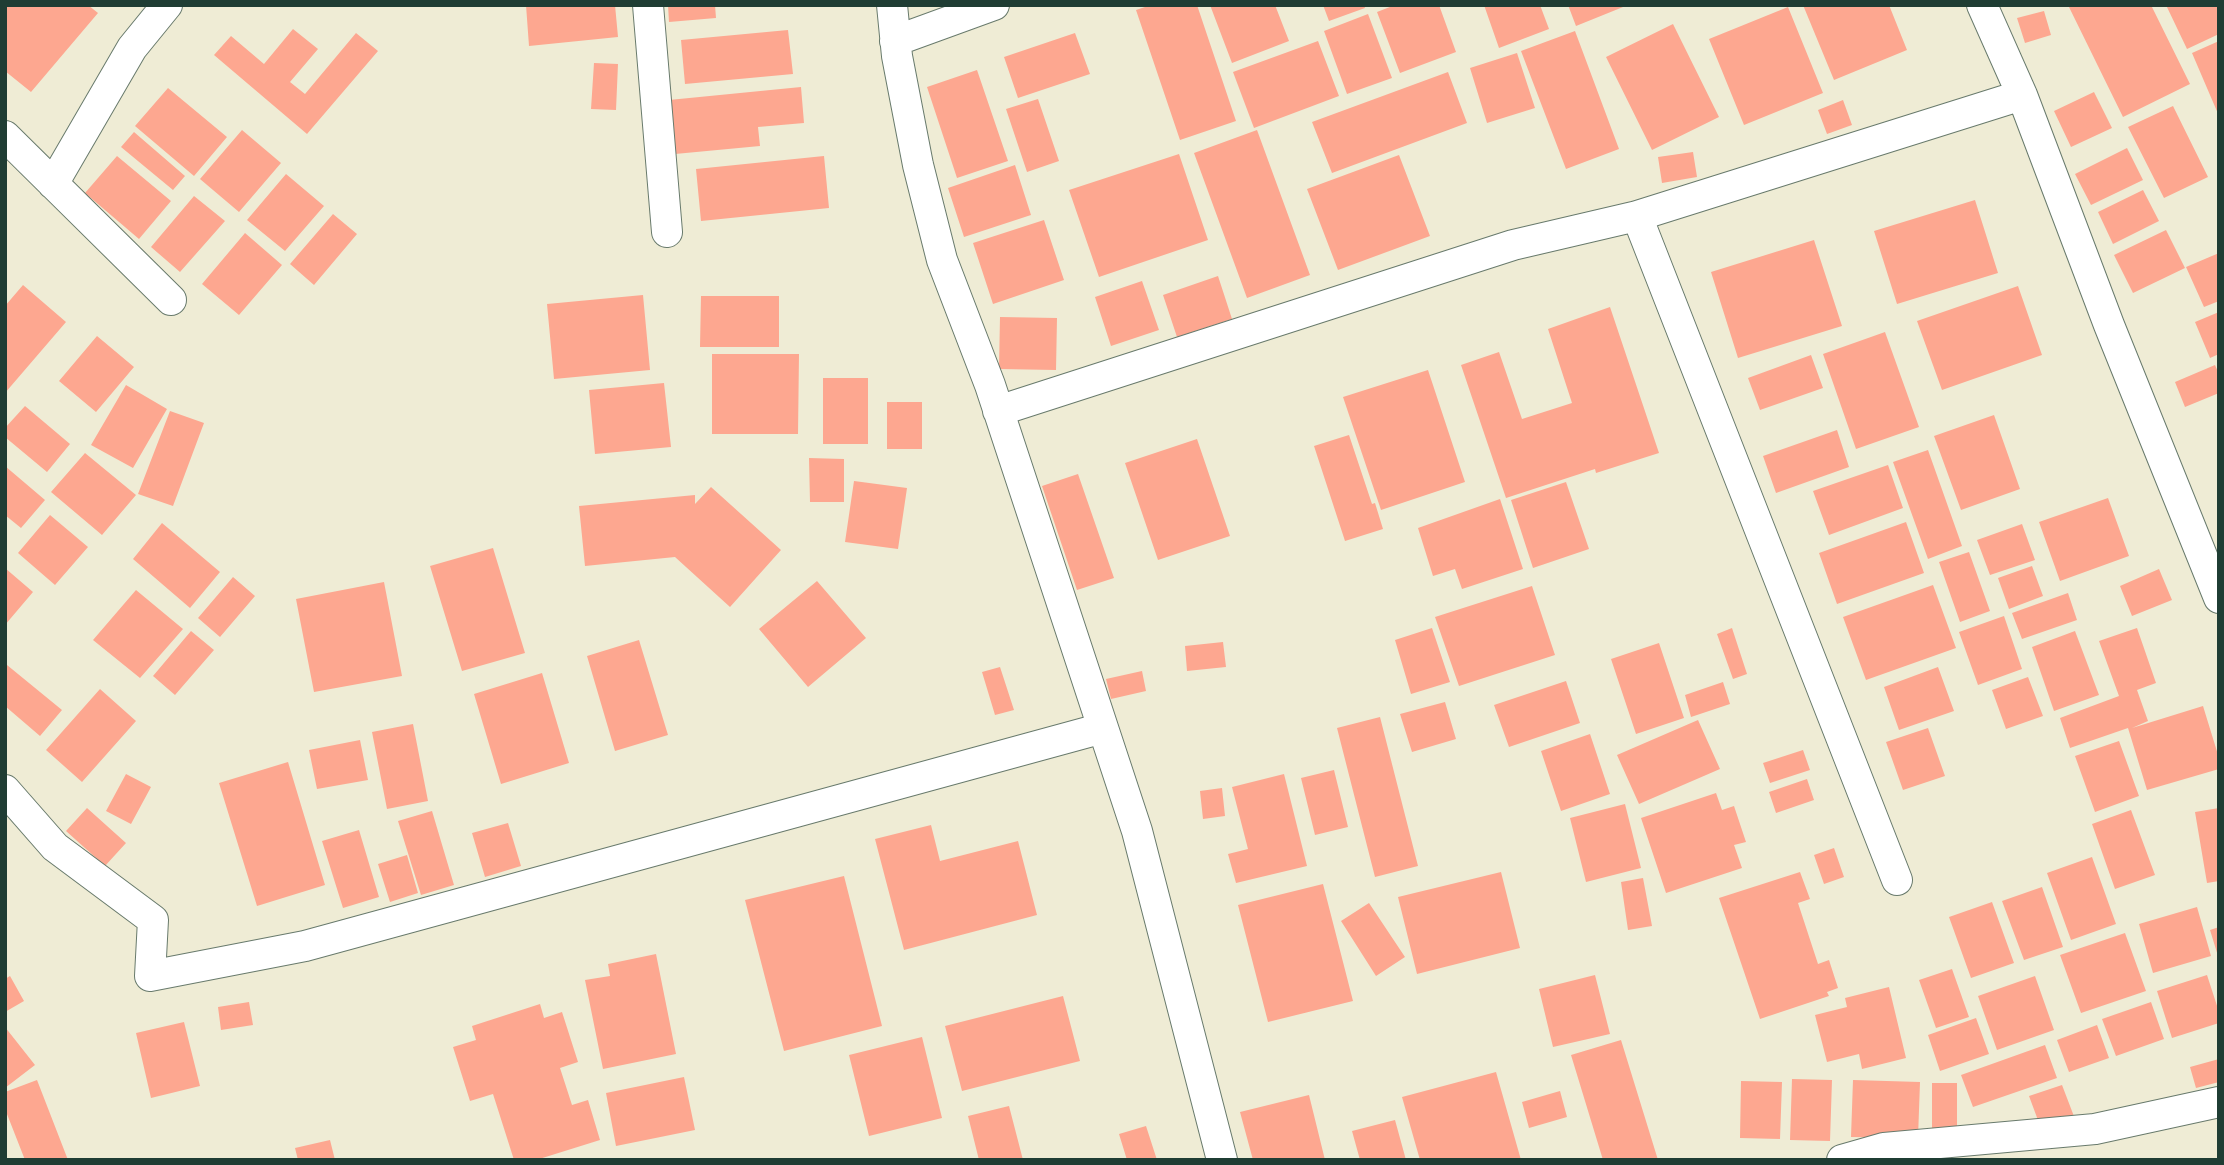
<!DOCTYPE html>
<html>
<head>
<meta charset="utf-8">
<style>
	body { margin:0 }
	#map { position:relative; width:2224px; height:1165px; overflow:hidden; background:#efecd5; font-family:"Shantell Sans",sans-serif }
	canvas { display:block }
	.frame { position:absolute; inset:0; border:7px solid #1f3d34; pointer-events:none }
</style>
</head>
<body>
<div id="map">
<canvas width="2224" height="1165"></canvas>
<div class="frame"></div>
</div>
<script>
const g = document.querySelector('canvas').getContext('2d');
g.lineJoin = 'round';
function fill(path, color) {
  g.fillStyle = color;
  g.fill(path, 'evenodd');
}
function toPath(rows) {
  const path = new Path2D();
  for (const r of rows) {
    path.moveTo(r[0], r[1]);
    for (let i = 2; i < r.length; i += 2) path.lineTo(r[i], r[i + 1]);
  }
  return path;
}
function strokePath(path, color, width, dash) {
  g.strokeStyle = color;
  g.lineWidth = width;
  g.lineCap = dash ? 'butt' : 'round';
  g.setLineDash(dash || []);
  g.stroke(path);
}
const building = toPath([
	[5,5,88,5,98,13,31,92,5,71],
	[526,5,615,5,618,37,529,46],
	[668,5,715,5,716,18,669,22],
	[1151,5,1197,5,1236,121,1180,140,1136,10],
	[1210,5,1275,5,1289,41,1232,63],
	[1323,5,1364,5,1365,8,1329,21],
	[1395,5,1439,5,1456,52,1400,73,1377,12],
	[1484,5,1540,5,1549,29,1499,48],
	[1568,5,1628,5,1576,26],
	[1803,5,1889,5,1907,50,1834,80],
	[2068,5,2151,5,2190,84,2123,117],
	[2166,5,2219,5,2219,34,2187,49],
	[1788,7,1823,93,1744,125,1709,39],
	[2044,11,2051,35,2025,43,2017,18],
	[1368,14,1392,78,1347,94,1324,31],
	[1673,24,1719,117,1652,150,1606,57],
	[293,29,318,49,290,82,305,94,356,33,378,51,307,134,214,55,231,36,264,64],
	[788,30,793,74,685,84,681,40],
	[1575,31,1619,149,1566,169,1521,51],
	[1075,33,1090,74,1018,98,1004,57],
	[1318,41,1339,96,1254,128,1233,72],
	[2219,41,2219,116,2192,53],
	[1517,53,1535,108,1487,123,1470,68],
	[594,63,618,64,616,110,591,109],
	[977,70,1008,161,957,178,927,87],
	[1448,72,1467,123,1332,173,1312,122],
	[801,87,804,123,758,127,760,146,675,154,669,100],
	[168,88,227,137,194,176,135,126],
	[2094,92,2112,128,2071,147,2054,111],
	[1038,99,1059,161,1027,172,1006,109],
	[1843,100,1852,125,1827,134,1818,110],
	[2173,106,2208,177,2164,198,2128,127],
	[242,130,281,163,239,212,200,179],
	[1257,130,1310,275,1247,298,1194,153],
	[134,132,185,176,173,190,121,147],
	[2127,148,2143,180,2091,205,2075,174],
	[1693,152,1697,177,1662,183,1658,157],
	[1179,154,1208,240,1099,277,1069,190],
	[1399,155,1430,236,1338,270,1307,189],
	[117,156,171,201,139,239,85,193],
	[824,156,829,208,701,221,696,169],
	[1015,165,1031,215,964,237,948,188],
	[286,174,324,206,285,251,247,220],
	[2143,190,2159,221,2113,244,2098,212],
	[194,196,225,221,180,272,151,247],
	[1975,200,1998,273,1897,304,1874,231],
	[333,214,357,234,314,285,290,264],
	[1044,220,1064,280,993,304,973,243],
	[2166,230,2185,268,2133,293,2114,255],
	[245,233,282,265,239,315,202,284],
	[1814,240,1842,326,1738,358,1711,272],
	[2219,253,2219,301,2204,307,2186,267],
	[1218,276,1232,319,1177,337,1163,295],
	[1142,281,1159,330,1111,346,1095,297],
	[23,285,66,322,5,393,5,306],
	[2018,286,2042,355,1942,390,1917,321],
	[643,295,650,370,554,379,547,304],
	[701,296,779,296,779,347,700,347],
	[1610,307,1659,453,1596,473,1595,469,1506,498,1461,365,1499,352,1522,419,1572,403,1548,329],
	[2219,312,2219,354,2210,358,2195,322],
	[1000,317,1057,318,1056,370,999,369],
	[1885,332,1919,427,1856,449,1823,354],
	[97,336,134,367,96,412,59,381],
	[712,354,799,354,798,434,712,434],
	[1811,355,1823,388,1760,410,1748,378],
	[2215,365,2219,374,2219,393,2185,407,2175,382],
	[1428,370,1465,482,1381,510,1343,397],
	[823,378,868,378,868,444,823,444],
	[664,383,671,447,595,454,589,390],
	[126,385,167,409,133,468,91,445],
	[887,402,922,402,922,449,887,449],
	[25,406,70,444,47,472,5,437,5,428],
	[170,411,204,423,173,506,138,494],
	[1994,415,2020,489,1961,510,1934,436],
	[1837,430,1849,467,1776,493,1763,456],
	[1349,435,1372,504,1375,503,1383,529,1345,541,1314,446],
	[1197,439,1230,536,1158,560,1125,463],
	[1928,450,1962,546,1928,559,1893,462],
	[85,453,136,495,102,535,51,492],
	[809,458,844,459,844,502,810,502],
	[1888,465,1903,508,1829,535,1813,491],
	[5,466,45,500,21,528,5,515],
	[1078,474,1114,578,1077,590,1042,486],
	[854,481,907,488,898,549,845,542],
	[1566,482,1589,549,1533,568,1511,500],
	[711,487,781,550,730,607,675,557,585,566,579,506,695,495,695,504],
	[2108,498,2129,556,2060,581,2039,522],
	[1500,499,1523,569,1462,589,1455,569,1433,576,1418,528],
	[50,515,88,547,55,585,18,553],
	[1906,522,1924,573,1837,604,1819,553],
	[162,523,220,572,190,608,133,559],
	[2022,524,2035,560,1990,575,1977,540],
	[493,548,525,653,462,671,430,566],
	[1969,552,1990,611,1960,622,1939,562],
	[2032,566,2043,596,2009,609,1998,578],
	[5,568,33,592,5,625],
	[2159,569,2172,600,2132,616,2120,586],
	[233,577,255,596,220,637,198,618],
	[817,581,866,638,808,687,759,629],
	[384,582,402,676,314,692,296,599],
	[1933,585,1956,648,1866,680,1843,617],
	[1532,586,1555,655,1459,686,1435,617],
	[136,590,183,629,140,678,93,640],
	[2068,593,2077,620,2022,639,2012,613],
	[2004,616,2022,669,1978,685,1959,632],
	[1432,628,1450,682,1411,694,1395,640],
	[1732,628,1747,674,1733,679,1717,634],
	[2137,628,2156,683,2137,690,2148,721,2132,728,2203,706,2219,758,2219,769,2147,790,2128,728,2070,748,2060,718,2119,696,2099,641],
	[191,631,214,650,175,695,153,676],
	[2075,631,2099,695,2054,711,2032,647],
	[639,640,668,735,615,751,587,656],
	[1223,642,1226,667,1187,671,1185,646],
	[1659,643,1684,718,1636,734,1611,659],
	[7,665,62,710,40,736,5,706,5,667],
	[1000,667,1014,710,995,715,982,672],
	[1938,667,1954,711,1899,730,1884,687],
	[1142,671,1146,691,1111,699,1106,679],
	[542,673,569,763,501,784,474,694],
	[2028,677,2043,716,2006,729,1992,690],
	[1566,681,1580,723,1509,747,1494,705],
	[1723,682,1730,704,1691,717,1685,695],
	[100,689,136,721,82,782,46,750],
	[1445,702,1456,739,1412,752,1400,714],
	[1380,717,1418,866,1375,877,1337,728],
	[1698,720,1720,769,1639,804,1617,755],
	[413,724,428,801,387,809,372,732],
	[1928,728,1945,776,1903,790,1886,742],
	[1590,734,1610,794,1561,811,1541,751],
	[360,740,368,780,317,789,309,750],
	[2119,741,2139,796,2095,812,2075,756],
	[1803,750,1810,770,1770,783,1763,763],
	[288,762,325,885,257,906,219,783],
	[1334,770,1348,827,1315,835,1301,778],
	[126,774,151,787,131,824,106,811],
	[1284,774,1307,866,1236,883,1228,854,1248,849,1232,787],
	[1807,779,1814,800,1776,813,1769,792],
	[1222,788,1225,816,1203,819,1200,791],
	[1716,793,1722,810,1734,806,1746,842,1734,845,1742,868,1666,893,1641,818],
	[1625,804,1641,868,1586,882,1570,818],
	[87,808,126,843,105,866,66,831],
	[2219,808,2219,881,2207,883,2195,812],
	[2131,810,2155,875,2115,889,2092,824],
	[432,811,454,885,421,895,398,821],
	[508,823,521,866,485,877,472,833],
	[931,825,940,861,1018,841,1037,915,904,950,875,839],
	[359,830,379,897,343,908,322,841],
	[1834,848,1844,877,1824,884,1814,855],
	[407,855,418,893,390,902,378,864],
	[2092,857,2116,924,2071,940,2047,873],
	[1501,872,1520,948,1417,974,1398,897],
	[1800,872,1810,899,1798,903,1818,964,1829,960,1838,988,1827,992,1829,996,1760,1019,1719,898],
	[844,876,882,1026,784,1051,745,900],
	[1643,878,1652,926,1628,930,1621,882],
	[1323,884,1353,1001,1268,1022,1238,905],
	[2042,887,2063,947,2024,960,2002,901],
	[1992,902,2014,963,1971,978,1949,917],
	[1369,903,1405,957,1376,976,1341,921],
	[2197,907,2211,956,2153,973,2139,924],
	[2219,927,2219,956,2218,956,2210,930],
	[2125,933,2146,991,2081,1013,2060,955],
	[656,954,676,1054,603,1069,585,980,610,976,608,964],
	[1952,969,1969,1017,1936,1028,1919,980],
	[1595,975,1610,1034,1553,1047,1539,989],
	[2207,975,2219,1012,2219,1023,2172,1038,2157,991],
	[10,976,24,1001,5,1012,5,979],
	[2035,976,2054,1030,1997,1050,1978,996],
	[1889,987,1906,1058,1862,1069,1859,1054,1827,1062,1815,1015,1847,1007,1845,998],
	[1063,996,1080,1061,962,1091,945,1026],
	[249,1002,253,1025,221,1030,218,1007],
	[2151,1002,2164,1039,2116,1056,2102,1019],
	[540,1004,544,1018,562,1012,578,1062,560,1068,572,1105,588,1100,600,1140,536,1160,514,1160,493,1094,470,1101,453,1047,476,1040,472,1026],
	[1976,1018,1989,1054,1940,1071,1928,1035],
	[184,1022,200,1086,151,1098,136,1033],
	[2097,1025,2109,1058,2069,1072,2057,1040],
	[5,1027,35,1065,5,1088],
	[922,1037,942,1118,869,1136,849,1055],
	[1621,1040,1658,1160,1603,1160,1571,1055],
	[2045,1045,2057,1078,1973,1107,1961,1075],
	[2219,1059,2219,1082,2196,1088,2190,1067],
	[1496,1072,1521,1160,1420,1160,1402,1097],
	[684,1077,695,1130,616,1146,606,1093],
	[1792,1079,1832,1080,1830,1141,1790,1140],
	[37,1080,68,1160,25,1160,5,1109,5,1092],
	[1853,1080,1920,1082,1918,1138,1851,1137],
	[1741,1081,1782,1082,1780,1139,1740,1138],
	[1932,1083,1957,1083,1957,1132,1932,1132],
	[2062,1085,2075,1119,2042,1131,2029,1096],
	[1560,1091,1567,1117,1529,1128,1522,1102],
	[1309,1095,1325,1160,1253,1160,1240,1112],
	[1009,1106,1023,1160,979,1160,968,1116],
	[1395,1120,1406,1160,1360,1160,1352,1131],
	[1146,1126,1157,1160,1127,1160,1119,1134],
	[330,1140,335,1160,298,1160,295,1148]
]);
const minor = toPath([
	[648,5,667,232],
	[892,5,897,56,918,165,942,260,990,385,1137,831,1222,1160],
	[1982,5,2022,95,2109,325,2219,598],
	[895,41,994,5],
	[5,136,171,300],
	[53,184,132,48,167,5],
	[1637,216,1897,880],
	[998,411,1513,245,1637,216,2022,95],
	[5,790,55,847,153,920,150,976,305,946,1103,728],
	[1842,1160,1884,1148,2095,1129,2219,1102]
]);
fill(building, '#fda790');
strokePath(minor, '#687a6c', 32);
strokePath(minor, '#fff', 30);
</script>
</body>
</html>
